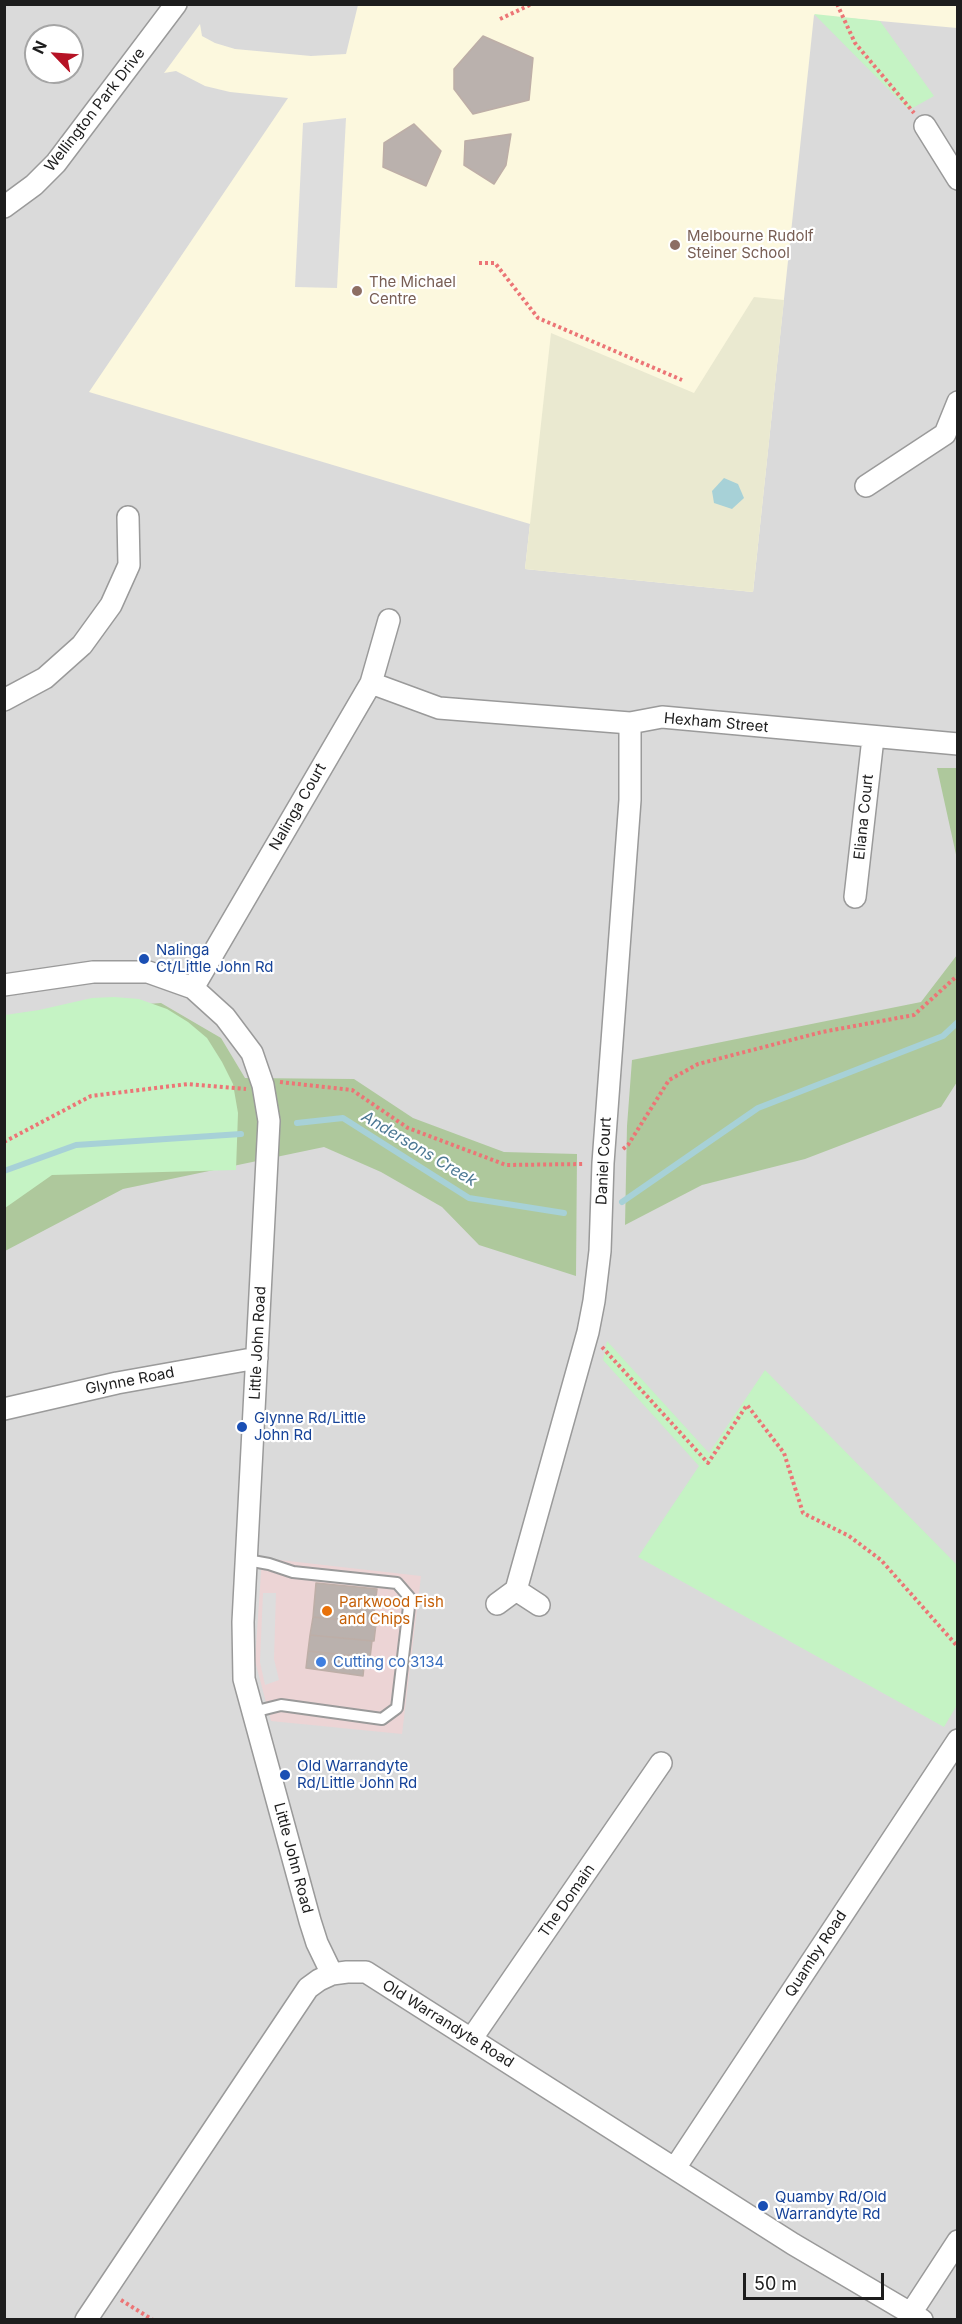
<!DOCTYPE html>
<html>
<head>
<meta charset="utf-8">
<style>
	body { margin:0 }
	#map { position:relative; width:962px; height:2324px; overflow:hidden; background:#ede9e3; font-family:Inter,sans-serif }
	canvas { display:block }
	.frame { position:absolute; inset:0; border:6px solid #1d1d1d; pointer-events:none }
	.north { position:absolute; left:24px; top:24px; width:60px; height:60px; box-sizing:border-box; background:#fff; border:2px solid #a5a5a5; border-radius:50%; rotate:295deg; font-size:16px; font-weight:700; line-height:24px; text-align:center; color:#1d1d1d }
	.north::after { content:''; display:block; margin:auto; width:21px; height:27px; background:#b61325; clip-path:polygon(50% 0,100% 100%,50% 72%,0 100%) }
	.scale { position:absolute; left:743px; top:2273px; width:141px; height:27px; box-sizing:border-box; border:3px solid #1d1d1d; border-top:0; padding-left:8px; font-size:18px; line-height:21px; white-space:nowrap; color:#1d1d1d; -webkit-text-stroke:4px #fff; paint-order:stroke }
</style>
</head>
<body>
<div id="map">
<canvas width="962" height="2324"></canvas>
<div class="frame"></div>
<div class="north">N</div>
<div class="scale">50 m</div>
</div>
<script>
const g = document.querySelector('canvas').getContext('2d');
g.lineJoin = 'round';
function fill(path, color) {
  g.fillStyle = color;
  g.fill(path, 'evenodd');
}
function toPath(rows) {
  const path = new Path2D();
  for (const r of rows) {
    path.moveTo(r[0], r[1]);
    for (let i = 2; i < r.length; i += 2) path.lineTo(r[i], r[i + 1]);
  }
  return path;
}
function strokePath(path, color, width, dash) {
  g.strokeStyle = color;
  g.lineWidth = width;
  g.lineCap = dash ? 'butt' : 'round';
  g.setLineDash(dash || []);
  g.stroke(path);
}
function label(font, color, halo, rows, align = 'center') {
  g.font = font + ' Inter,sans-serif';
  g.lineWidth = 4.5;
  g.setLineDash([]);
  g.textBaseline = 'middle';
  g.strokeStyle = halo;
  g.fillStyle = color;
  for (const [text, x, y, turn = 0] of rows) {
    g.save();
    g.translate(x, y);
    g.rotate((+turn || 0) * Math.PI / 180);
    g.textAlign = isNaN(turn) ? turn : align;
    if (halo) g.strokeText(text, 0, 0);
    g.fillText(text, 0, 0);
    g.restore();
  }
}
const residential = toPath([
	[5,5,957,5,957,2319,5,2319],
	[36,36,72,36,72,72,36,72]
]);
const commercial = toPath([
	[262,1558,421,1576,402,1734,271,1721,255,1661]
]);
const education = toPath([
	[358,5,957,5,957,28,814,15,753,592,525,569,530,524,89,392,288,98,230,92,205,86,176,71,164,73,200,24,202,36,215,43,235,49,311,56,346,54]
]);
const farmland = toPath([
	[754,297,784,300,753,592,525,569,551,333,694,393]
]);
const forest = toPath([
	[937,768,957,768,957,859],
	[957,955,957,1082,941,1107,805,1159,702,1185,625,1225,627,1126,632,1060,921,1002],
	[161,1003,221,1038,245,1078,354,1079,413,1118,504,1152,577,1154,576,1276,479,1245,442,1207,381,1172,324,1147,123,1189,5,1251,5,1120,22,1013]
]);
const park = toPath([
	[814,14,880,21,934,96,909,110],
	[114,997,139,999,167,1009,188,1022,207,1038,222,1062,233,1084,238,1113,236,1170,52,1175,5,1208,4,1107,6,1106,5,1015,39,1010,92,998],
	[607,1341,709,1453,765,1370,957,1565,957,1705,944,1727,638,1557,699,1466,603,1360]
]);
const parking = toPath([
	[346,118,337,288,295,287,303,123],
	[263,1593,276,1593,274,1659,279,1680,265,1685,260,1662]
]);
const water = toPath([
	[724,478,738,484,744,498,732,509,714,503,712,491]
]);
const stream = toPath([
	[297,1123,343,1118,469,1198,564,1213],
	[4,1171,76,1145,241,1134],
	[622,1202,758,1108,943,1036,958,1022]
]);
const building = toPath([
	[483,36,533,58,529,100,473,114,454,89,454,69,483,36],
	[414,124,441,151,426,186,383,167,384,143,414,124],
	[511,134,506,165,494,184,464,165,465,141,511,134],
	[316,1583,377,1589,373,1623,313,1617,316,1583],
	[313,1617,376,1624,374,1641,310,1635,313,1617],
	[310,1635,372,1641,370,1658,308,1651,310,1635],
	[308,1651,365,1657,363,1676,306,1668,308,1651]
]);
const path = toPath([
	[837,4,855,43,914,113],
	[500,19,532,4],
	[479,263,495,263,538,318,682,380],
	[280,1082,352,1090,408,1128,506,1165,584,1164],
	[4,1142,91,1096,188,1084,246,1089],
	[623,1149,628,1145,669,1080,698,1064,822,1032,914,1015,958,975],
	[602,1347,708,1463,747,1405,784,1453,803,1513,849,1536,881,1560,958,1647],
	[121,2300,153,2320]
]);
const lane = toPath([
	[247,1560,269,1564,293,1572,397,1583,410,1598,397,1708,382,1719,281,1705,253,1712]
]);
const street = toPath([
	[925,126,958,179],
	[4,207,34,185,56,163,176,4],
	[866,486,945,434,958,402],
	[371,683,439,708,630,723,662,717,958,744],
	[4,700,45,678,82,645,111,605,129,565,128,517],
	[855,897,873,738],
	[4,985,93,972,148,972,193,988,225,1017,252,1053,263,1085,269,1121,243,1622,244,1679,310,1921,317,1943,332,1974],
	[193,988,371,683,389,620],
	[4,1409,117,1383,257,1358],
	[516,1590,539,1605],
	[497,1604,516,1590,588,1332,594,1301,600,1251,603,1163,630,800,630,723],
	[472,2038,661,1763],
	[675,2168,958,1740],
	[911,2313,958,2241],
	[86,2320,308,1988,319,1980,332,1974,347,1972,366,1972,793,2244,922,2320]
]);
const markers = [
	[675,245,6,"#8d6e63"],
	[357,291,6,"#8d6e63"],
	[144,959,6,"#1a4fb4"],
	[242,1427,6,"#1a4fb4"],
	[327,1611,6,"#e8710a"],
	[321,1662,6,"#3f7fe0"],
	[285,1775,6,"#1a4fb4"],
	[763,2206,6,"#1a4fb4"]
];
const streetNames = [
	["Wellington Park Drive",95,110,-52],
	["Hexham Street",716,723,5],
	["Nalinga Court",298,807,-60],
	["Eliana Court",864,817,-84],
	["Daniel Court",604,1161,-87],
	["Little John Road",258,1343,-87],
	["Glynne Road",130,1381,-11],
	["Little John Road",293,1858,75],
	["The Domain",567,1901,-55],
	["Quamby Road",816,1954,-57],
	["Old Warrandyte Road",448,2024,32]
];
const educationNames = [
	["Melbourne Rudolf",687,236],
	["Steiner School",687,253],
	["The Michael",369,282],
	["Centre",369,299]
];
const transitNames = [
	["Nalinga",156,950],
	["Ct/Little John Rd",156,967],
	["Glynne Rd/Little",254,1418],
	["John Rd",254,1435],
	["Old Warrandyte",297,1766],
	["Rd/Little John Rd",297,1783],
	["Quamby Rd/Old",775,2197],
	["Warrandyte Rd",775,2214]
];
const foodNames = [
	["Parkwood Fish",339,1602],
	["and Chips",339,1619]
];
const shopNames = [
	["Cutting co 3134",333,1662]
];
const waterNames = [
	["Andersons Creek",419,1149,31]
];
fill(residential, '#dadada');
fill(commercial, '#ecd4d5');
fill(education, '#fcf8de');
fill(farmland, '#eae9d0');
fill(forest, '#aec89c');
fill(park, '#c5f3c4');
fill(parking, '#ddd');
fill(water, '#a7d1d7');
strokePath(stream, '#a7d1d7', 6);
fill(building, '#bab1ad');
strokePath(building, '#bdaea7', 1.5);
strokePath(lane, '#9a9a9a', 14);
strokePath(street, '#9a9a9a', 24);
strokePath(path, '#ec7576', 4, [3, 3]);
strokePath(lane, '#fff', 10);
strokePath(street, '#fff', 21);
for (const [x, y, r, color] of markers) {
  const dot = new Path2D();
  dot.arc(x, y, r, 0, 2 * Math.PI);
  g.fillStyle = color;
  g.fill(dot);
  strokePath(dot, '#fff', 2);
}
label('15px', '#1d1d1d', '#fff', streetNames);
label('15px', '#785e54', '#fff', educationNames, 'left');
label('15px', '#164399', '#fff', transitNames, 'left');
label('15px', '#c56008', '#fff', foodNames, 'left');
label('15px', '#366cbe', '#fff', shopNames, 'left');
label('italic 16px', '#4c7894', '#fff', waterNames);
</script>
</body>
</html>
